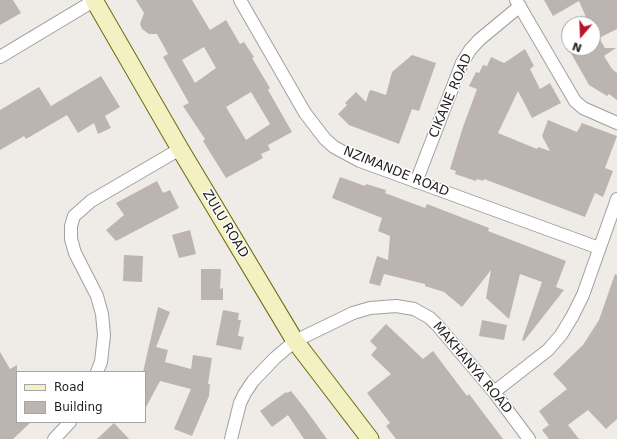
<!DOCTYPE html>
<html>
<head>
<meta charset="utf-8">
<style>
	body { margin:0 }
	#map { position:relative; width:617px; height:439px; overflow:hidden; background:#efebe7; font-family:"DejaVu Sans",sans-serif }
	canvas { display:block }
	.legend { position:absolute; left:16px; top:371px; width:130px; height:52px; box-sizing:border-box; background:#fff; border:1px solid #a5a5a5; margin:0; padding:5px 7px; list-style:none; font-size:12px; color:#1f1f1f }
	.legend li { display:flex; align-items:center; gap:8px; height:20px }
	.legend b { width:20px; border:1px solid #a5a5a5 }
	.north { position:absolute; left:561px; top:16px; width:40px; height:40px; box-sizing:border-box; background:#fff; border:1px solid #a5a5a5; border-radius:50%; rotate:199deg; font-size:11px; font-weight:700; line-height:16px; text-align:center; color:#1f1f1f }
	.north::after { content:''; display:block; margin:auto; width:14px; height:18px; background:#b91525; clip-path:polygon(50% 0,100% 100%,50% 72%,0 100%) }
</style>
</head>
<body>
<div id="map">
<canvas width="617" height="439"></canvas>
<ul class="legend">
<li><b style="height:5px;background:#f3f1c1"></b>Road</li>
<li><b style="height:11px;background:#bcb4b0"></b>Building</li>
</ul>
<div class="north">N</div>
</div>
<script>
const g = document.querySelector('canvas').getContext('2d');
g.lineJoin = 'round';
function fill(path, color) {
  g.fillStyle = color;
  g.fill(path, 'evenodd');
}
function toPath(rows) {
  const path = new Path2D();
  for (const r of rows) {
    path.moveTo(r[0], r[1]);
    for (let i = 2; i < r.length; i += 2) path.lineTo(r[i], r[i + 1]);
  }
  return path;
}
function strokePath(path, color, width, dash) {
  g.strokeStyle = color;
  g.lineWidth = width;
  g.lineCap = dash ? 'butt' : 'round';
  g.setLineDash(dash || []);
  g.stroke(path);
}
function label(font, color, halo, rows, align = 'center') {
  g.font = font + ' "DejaVu Sans",sans-serif';
  g.lineWidth = 3;
  g.setLineDash([]);
  g.textBaseline = 'middle';
  g.strokeStyle = halo;
  g.fillStyle = color;
  for (const [text, x, y, turn = 0] of rows) {
    g.save();
    g.translate(x, y);
    g.rotate((+turn || 0) * Math.PI / 180);
    g.textAlign = isNaN(turn) ? turn : align;
    if (halo) g.strokeText(text, 0, 0);
    g.fillText(text, 0, 0);
    g.restore();
  }
}
const building = toPath([
	[0,0,13,0,21,13,0,25],
	[136,0,192,0,210,30,226,20,240,44,244,42,254,57,252,58,270,88,268,90,292,132,268,145,270,150,261,154,263,158,226,178,203,141,205,139,183,106,189,103,163,57,168,54,157,34,149,34,142,29,140,24,144,13],
	[204,47,216,68,195,83,182,60],
	[251,92,270,124,246,140,226,107],
	[544,0,617,0,617,29,599,38,605,48,616,48,604,56,612,69,617,73,617,100,609,94,607,96,589,85,568,48,593,48,593,24,589,24,579,1,553,16],
	[525,49,534,66,530,69,540,89,550,83,561,103,532,118,518,91,498,133,537,149,538,147,550,151,542,136,548,120,577,132,582,123,617,136,605,168,613,171,603,197,595,193,585,217,484,179,483,181,477,179,476,181,455,174,456,171,450,169,463,127,477,89,469,86,476,72,479,73,483,65,487,66,491,57,504,63],
	[412,55,436,63,419,111,412,109,399,144,349,125,338,114,347,105,345,103,356,92,366,102,369,92,371,90,386,95,392,72],
	[101,76,120,107,105,116,111,128,98,134,94,123,78,133,67,115,26,139,24,136,0,150,0,110,39,87,51,106],
	[340,177,365,186,366,184,386,190,385,193,425,208,427,204,489,228,488,231,566,261,556,287,564,290,524,341,522,340,542,282,520,274,509,319,486,298,491,270,462,307,444,292,425,286,425,284,384,274,380,286,369,283,377,256,388,260,390,236,378,231,382,218,332,198],
	[157,181,163,193,170,190,179,208,116,241,106,230,124,215,116,203],
	[190,230,196,254,179,258,172,235],
	[124,255,143,256,142,282,123,281],
	[201,269,221,269,220,289,223,288,223,300,201,300],
	[615,274,617,275,617,419,606,429,588,410,568,425,579,439,549,439,542,430,549,425,539,411,567,389,553,374,583,345,599,320],
	[158,307,170,312,156,347,168,350,165,362,191,369,193,355,212,358,208,384,210,384,209,396,192,436,174,429,191,389,160,381,145,409,145,372,143,372],
	[223,310,239,313,238,320,241,320,238,336,244,337,241,350,216,345],
	[482,320,507,325,504,340,479,336],
	[386,324,423,359,433,351,467,396,469,394,503,439,396,439,386,426,390,423,367,393,391,374,371,355,377,348,370,341],
	[0,352,10,369,17,365,17,422,31,422,13,439,0,439],
	[291,391,306,410,327,439,304,439,288,415,272,427,260,411,286,392,287,393],
	[114,423,129,439,97,439]
]);
const street = toPath([
	[240,0,305,113,325,139,334,147,360,161,599,248],
	[516,0,575,101,583,108,617,123],
	[0,57,95,0],
	[416,182,462,63,470,50,479,40,520,6],
	[97,372,101,362,104,335,102,314,97,296,75,253,71,239,71,226,74,216,91,201,180,149],
	[494,392,548,350,561,335,572,317,583,295,617,199],
	[54,439,70,422],
	[231,439,240,403,245,393,253,381,275,358,295,341,353,313,370,308,396,306,414,309,430,318,438,326,494,392,529,439]
]);
const secondary = toPath([
	[94,0,180,149,295,341,370,439]
]);
const streetNames = [
	["CIKANE ROAD",451,96,-67],
	["NZIMANDE ROAD",396,172,22],
	["ZULU ROAD",225,224,59],
	["MAKHANYA ROAD",472,368,50]
];
fill(building, '#bcb4b0');
strokePath(street, '#a0a0a0', 14);
strokePath(secondary, '#6b6c11', 19);
strokePath(street, '#fff', 12);
strokePath(secondary, '#f3f1c1', 17);
label('13px', '#1f1f1f', '#fff', streetNames);
</script>
</body>
</html>
